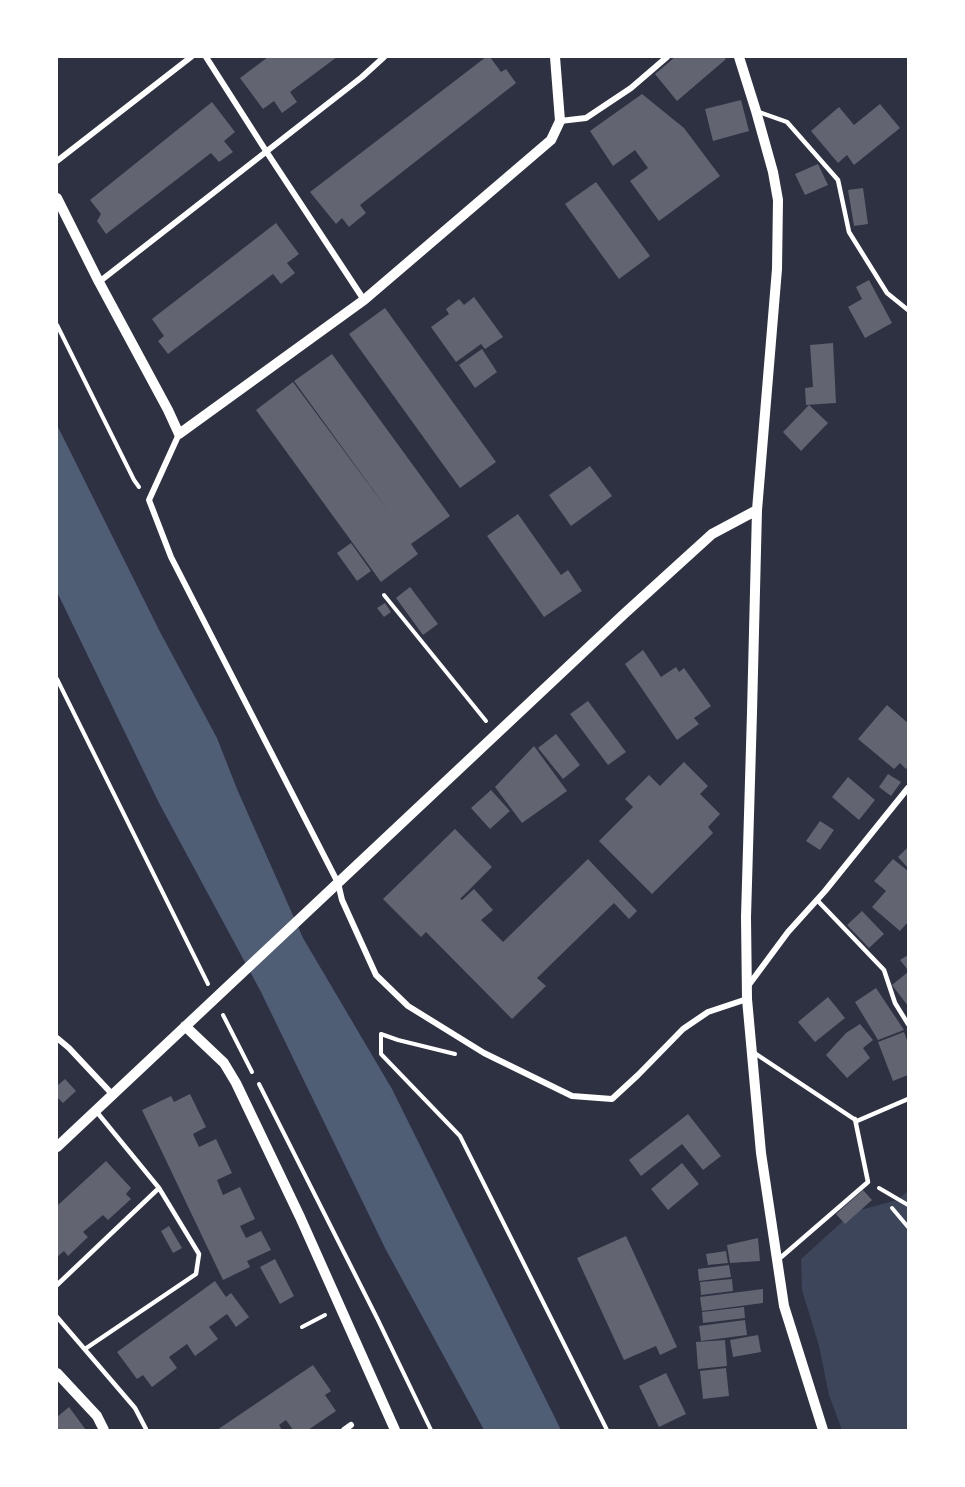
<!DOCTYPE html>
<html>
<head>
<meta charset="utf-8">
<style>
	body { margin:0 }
	#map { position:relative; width:965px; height:1487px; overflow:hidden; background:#2d3142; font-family:Karla,sans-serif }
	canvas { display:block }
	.frame { position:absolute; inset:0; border:58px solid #fff; pointer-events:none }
</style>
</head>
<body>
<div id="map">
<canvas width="965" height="1487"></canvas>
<div class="frame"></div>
</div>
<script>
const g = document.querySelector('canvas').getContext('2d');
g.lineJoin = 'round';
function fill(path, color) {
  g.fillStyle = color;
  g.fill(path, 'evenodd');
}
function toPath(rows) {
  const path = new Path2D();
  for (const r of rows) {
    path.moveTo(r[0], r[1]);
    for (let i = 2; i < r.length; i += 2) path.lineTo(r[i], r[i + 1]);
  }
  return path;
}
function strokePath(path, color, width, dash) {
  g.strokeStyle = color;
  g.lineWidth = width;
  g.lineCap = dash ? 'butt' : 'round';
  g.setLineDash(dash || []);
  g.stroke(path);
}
const green = toPath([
	[908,1191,908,1430,842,1430,829,1395,819,1346,802,1290,801,1259,853,1212,897,1200]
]);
const water = toPath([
	[57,425,159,630,217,738,237,789,303,938,392,1089,561,1430,484,1430,385,1248,261,992,159,803,57,592]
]);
const building = toPath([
	[268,57,337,57,290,92,297,102,282,113,274,101,263,109,240,78],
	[486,57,490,57,501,72,506,69,516,83,360,205,366,213,349,227,342,218,336,224,310,192],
	[675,57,724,57,726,59,677,101,655,74],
	[642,94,684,128,720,176,659,221,630,181,648,168,635,150,613,166,590,131],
	[741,100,749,131,713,141,705,109],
	[212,102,235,132,224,141,233,152,219,162,211,153,106,234,97,221,101,214,90,200],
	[880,104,900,128,854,165,847,155,838,163,811,131,839,107,854,125],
	[818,164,828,185,805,195,795,174],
	[596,182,650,256,619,279,565,204],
	[863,188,868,224,854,226,848,190],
	[276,223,299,254,287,263,295,273,281,284,273,274,168,354,158,341,164,336,152,319],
	[869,280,892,323,865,338,848,307,862,299,856,287],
	[474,297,503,337,485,349,481,344,456,362,431,327,449,314,446,309,459,299,464,305],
	[385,308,496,462,460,488,349,334],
	[833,343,836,403,806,405,805,388,813,387,810,345],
	[482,349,497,372,475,388,459,365],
	[332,354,450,516,411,544,418,554,381,582,256,410,293,382,390,513,294,381],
	[809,405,828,423,801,451,783,432],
	[590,466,612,496,571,526,549,495],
	[518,514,561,575,568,570,582,591,544,617,487,536],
	[351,543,371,571,357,581,337,553],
	[410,587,438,624,423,635,396,598],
	[385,603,391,612,384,617,377,608],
	[643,650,661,677,676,667,679,672,684,668,711,706,694,718,699,724,677,740,625,664],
	[588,701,626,752,608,765,570,714],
	[887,705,908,723,908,767,906,769,900,763,894,769,858,739],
	[556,734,580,765,563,779,538,748],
	[534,746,567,791,522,823,495,787],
	[684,762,708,786,700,794,720,814,708,827,713,833,652,894,599,841,633,807,625,799,649,775,660,786],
	[888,774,901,782,891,796,879,787],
	[848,777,875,800,859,820,832,797],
	[491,790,510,811,490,829,471,808],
	[820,821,834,830,820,850,806,841],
	[455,829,492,867,460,899,462,900,474,889,493,910,481,920,503,942,588,859,637,911,629,919,614,903,537,978,546,986,512,1019,426,932,421,937,383,899],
	[908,847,908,868,898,857],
	[893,859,908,871,908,922,900,931,872,907,886,891,874,881],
	[862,911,884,934,869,948,847,925],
	[908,955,908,970,900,960],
	[908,972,908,1006,892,985],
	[876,988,904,1030,878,1040,855,1002],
	[828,997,845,1018,815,1042,798,1022],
	[860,1024,873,1040,863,1048,870,1058,847,1078,826,1055,846,1033],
	[904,1032,908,1043,908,1075,893,1081,878,1042],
	[65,1079,76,1091,63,1103,57,1097,57,1086],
	[190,1094,206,1127,193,1134,199,1147,216,1139,232,1173,217,1180,223,1195,240,1187,255,1219,240,1226,246,1238,261,1231,271,1250,247,1261,250,1267,223,1280,142,1110,171,1096,174,1102],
	[688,1114,721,1156,703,1170,682,1144,641,1176,629,1160],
	[106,1161,131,1188,126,1194,131,1199,108,1220,103,1215,83,1232,88,1237,68,1256,64,1251,57,1257,57,1206],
	[682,1163,699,1184,668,1210,651,1189],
	[863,1190,872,1200,845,1224,836,1214],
	[169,1226,182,1248,173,1253,161,1231],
	[626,1236,677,1347,660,1355,656,1346,624,1360,577,1258],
	[758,1238,760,1261,730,1263,727,1245],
	[726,1251,728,1263,708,1265,706,1254],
	[275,1259,294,1296,280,1304,260,1267],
	[729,1265,731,1277,699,1281,698,1269],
	[732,1279,733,1291,701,1295,700,1282],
	[215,1281,226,1297,231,1293,249,1317,236,1327,227,1314,209,1327,218,1339,195,1356,187,1344,169,1357,177,1368,152,1387,143,1375,137,1379,117,1352],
	[763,1289,763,1303,702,1311,700,1297],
	[744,1307,745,1318,703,1323,702,1312],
	[745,1320,747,1335,701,1341,699,1326],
	[758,1335,761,1352,733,1357,730,1340],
	[725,1340,727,1366,698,1369,696,1342],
	[313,1365,331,1391,325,1395,336,1411,308,1430,293,1430,286,1420,279,1425,282,1430,217,1430],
	[726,1368,729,1396,703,1399,700,1371],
	[666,1373,686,1414,659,1427,639,1386],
	[69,1407,86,1430,57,1430,57,1417]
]);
const path = toPath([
	[57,325,134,480,139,487],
	[384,595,486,721],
	[57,679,208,984],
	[223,1015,252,1072],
	[455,1054,398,1040,381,1034,381,1054,460,1136,607,1430],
	[259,1084,377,1318,431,1430],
	[879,1188,908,1205],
	[892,1208,908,1227],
	[302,1327,325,1315]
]);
const service = toPath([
	[756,111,787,122,838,180,849,232,887,293,908,310],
	[817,900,884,970,895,1003,908,1024],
	[753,1052,857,1121,908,1099],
	[779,1259,868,1182,855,1119],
	[57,1285,159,1188],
	[57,1317,135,1408,146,1429],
	[85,1349,196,1274,199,1254,159,1188,96,1111]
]);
const minor = toPath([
	[206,57,266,151,364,300],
	[560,121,586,118,631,88,667,57],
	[57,161,191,57],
	[99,282,362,77,384,57],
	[179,434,149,500,171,557,338,883,342,900,376,975,408,1006,484,1053,572,1096,612,1099,638,1075,683,1029,708,1012,747,999],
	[748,986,788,932,825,891,908,788],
	[57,1038,69,1048,113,1095],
	[344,1430,351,1425]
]);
const tertiary = toPath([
	[739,57,756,111,773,172,778,200,777,269,757,510,752,712,746,917,747,999,761,1153,784,1306,823,1430],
	[57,198,99,282,168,410,179,434,364,300,551,140,560,121,555,57],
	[185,1026,224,1063,236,1083,300,1217,395,1430],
	[57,1147,624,614,712,534,757,510],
	[57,1373,97,1416,104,1430]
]);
fill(green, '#3c4559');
fill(water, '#4f5d75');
fill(building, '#626471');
strokePath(path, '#fff', 4);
strokePath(service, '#fff', 4.5);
strokePath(minor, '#fff', 6);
strokePath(tertiary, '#fff', 10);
</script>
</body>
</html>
